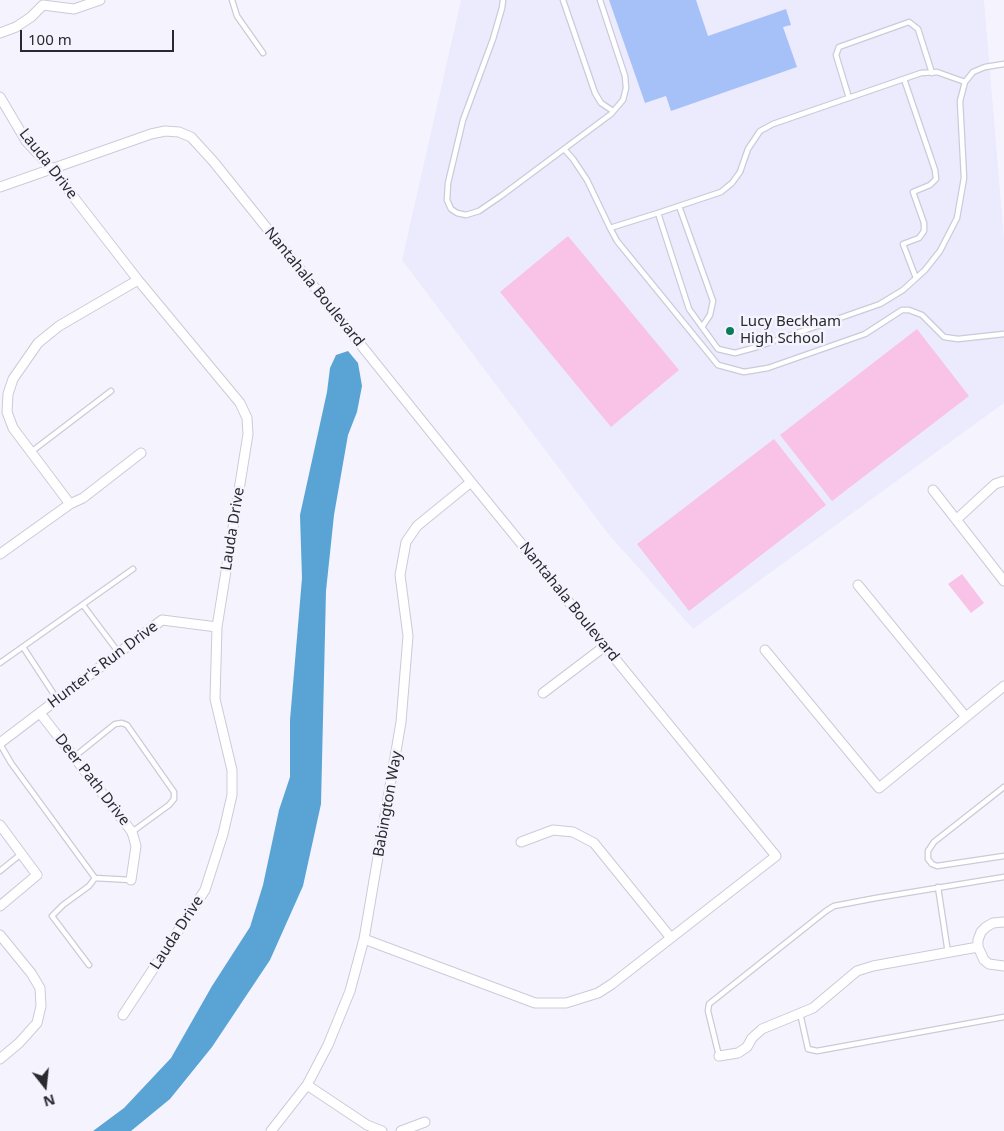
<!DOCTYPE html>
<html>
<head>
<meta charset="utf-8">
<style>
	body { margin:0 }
	#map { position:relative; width:1004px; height:1131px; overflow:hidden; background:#f5f4fe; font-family:"Noto Sans",sans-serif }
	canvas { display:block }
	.north { position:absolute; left:20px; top:1061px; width:50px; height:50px; -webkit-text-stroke:4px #f5f4fe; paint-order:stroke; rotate:164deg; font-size:14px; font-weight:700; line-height:20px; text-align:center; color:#29292f }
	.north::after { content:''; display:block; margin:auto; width:18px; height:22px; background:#29292f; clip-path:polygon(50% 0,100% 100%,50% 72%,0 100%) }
	.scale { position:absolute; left:20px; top:30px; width:154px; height:22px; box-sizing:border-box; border:2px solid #29292f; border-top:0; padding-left:6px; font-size:15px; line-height:18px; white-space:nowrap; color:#29292f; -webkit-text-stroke:4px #f5f4fe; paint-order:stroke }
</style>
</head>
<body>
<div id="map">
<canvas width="1004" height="1131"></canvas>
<div class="north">N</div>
<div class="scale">100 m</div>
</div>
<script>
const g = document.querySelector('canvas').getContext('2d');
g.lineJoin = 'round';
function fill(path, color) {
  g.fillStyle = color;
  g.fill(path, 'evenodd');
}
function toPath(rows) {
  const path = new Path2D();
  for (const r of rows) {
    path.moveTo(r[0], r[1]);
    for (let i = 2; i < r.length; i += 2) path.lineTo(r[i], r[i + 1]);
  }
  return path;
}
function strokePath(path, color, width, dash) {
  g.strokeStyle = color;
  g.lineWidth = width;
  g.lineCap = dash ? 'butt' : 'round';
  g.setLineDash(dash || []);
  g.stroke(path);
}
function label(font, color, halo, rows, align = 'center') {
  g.font = font + ' "Noto Sans",sans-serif';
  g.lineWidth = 5;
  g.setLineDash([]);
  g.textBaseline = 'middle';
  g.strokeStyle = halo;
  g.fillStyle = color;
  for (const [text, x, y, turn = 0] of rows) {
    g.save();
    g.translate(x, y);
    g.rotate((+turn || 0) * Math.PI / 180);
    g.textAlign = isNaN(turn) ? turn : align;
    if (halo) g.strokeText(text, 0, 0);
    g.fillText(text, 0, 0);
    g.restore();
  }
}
const built = toPath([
	[461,0,984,0,1004,238,1004,403,693,629,609,535,402,260]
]);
const green = toPath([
	[568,236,679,370,611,427,500,292],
	[917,329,969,396,832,501,780,435],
	[774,439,826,505,689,611,637,544],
	[962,574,984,603,971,613,948,584]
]);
const water = toPath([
	[348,351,358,363,362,386,357,412,348,435,334,515,326,591,321,804,303,886,270,960,212,1047,170,1099,131,1131,93,1131,124,1108,171,1058,212,986,250,927,263,885,279,810,290,777,290,720,302,578,300,515,327,392,330,368,336,355]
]);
const building = toPath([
	[609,0,696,0,708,36,786,9,791,25,783,27,797,67,671,111,666,96,645,103]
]);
const lane = toPath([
	[232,0,237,16,263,53],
	[503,0,502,8,493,39,463,120,448,183,447,200,451,209,457,213,466,215,479,211,501,196,611,114,623,100,626,88,625,76,600,0],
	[563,0,595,93,601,103,613,111],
	[904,79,935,170,936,179,930,185,913,192,924,223,924,231,919,238,903,244,916,278],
	[965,82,937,72,921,73,773,124,760,131,748,149,740,172,732,183,721,192,658,213,689,309,718,349,735,353,757,347,880,304,903,290,925,270,940,251,957,218,964,178,960,101,965,82,973,72,985,67,1004,64],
	[849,98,836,55,839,47,909,22,918,29,932,73],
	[564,149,573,159,587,180,610,228,658,213],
	[679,206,713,301,710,315,702,327],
	[610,228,617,241,718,365,744,372,768,368,865,334,902,310,909,310,922,315,944,337,958,339,1004,334],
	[31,452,111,391],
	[83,605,119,653],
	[23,647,57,699],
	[0,663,133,569],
	[0,744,11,763,95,878,89,886,63,905,52,916,89,965],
	[74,757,115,724,122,723,127,725,174,792,174,799,169,805,132,832],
	[1004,787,934,842,928,851,928,859,932,864,937,866,1004,856],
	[0,871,21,854],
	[95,878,131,880],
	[938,887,948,953],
	[800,1013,808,1049,817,1051,1004,1017],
	[719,1056,708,1011,709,1004,826,911,834,906,876,898,1004,877]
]);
const street = toPath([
	[0,33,16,27,31,17,43,5,74,9,100,0],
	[0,97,26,141,51,168,138,280,240,403,247,418,248,434,217,627,215,699,232,770,232,795,223,834,205,890,123,1015],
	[0,187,151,134,165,131,179,132,191,137,213,161,471,482,776,856,612,984,598,993,566,1003,535,1003,364,939],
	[933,490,1004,581],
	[70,504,13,428,7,412,8,394,13,379,38,343,59,326,138,280],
	[957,519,995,484,1004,481],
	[0,554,70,504,83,498,141,453],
	[858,585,965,716],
	[765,650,879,788,1004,686],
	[543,693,605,646],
	[40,713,132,832,136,846,131,880],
	[0,743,162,620,217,627],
	[0,825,37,875,0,906],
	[521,842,553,830,573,832,594,843,671,938],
	[1004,922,993,923,986,927,981,932,978,940,978,947,984,960,989,964,1004,966],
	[0,935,31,973,40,988,41,1006,37,1023,19,1043,0,1059],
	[719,1056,738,1053,747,1047,752,1038,762,1029,813,1008,857,971,873,966,978,947],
	[307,1085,367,1125,382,1131],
	[271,1131,307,1085,328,1045,350,991,364,939,401,722,408,636,400,575,406,542,417,526,471,482],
	[401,1131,425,1122]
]);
const markers = [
	[730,331,5,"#097d5a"]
];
const streetNames = [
	["Lauda Drive",48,164,52],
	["Nantahala Boulevard",314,287,51],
	["Lauda Drive",233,529,-81],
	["Nantahala Boulevard",569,602,51],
	["Hunter's Run Drive",103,665,-37],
	["Deer Path Drive",92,780,52],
	["Babington Way",388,804,-80],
	["Lauda Drive",177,933,-57]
];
const poiNames = [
	["Lucy Beckham",740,322],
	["High School",740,339]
];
fill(built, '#ecebfe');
fill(green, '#f8c3e7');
fill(water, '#59a4d5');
fill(building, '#a6c1f8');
strokePath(lane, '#cbcad9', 7);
strokePath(street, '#cbcad9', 11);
strokePath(lane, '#fff', 4.5);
strokePath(street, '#fff', 9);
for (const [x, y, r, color] of markers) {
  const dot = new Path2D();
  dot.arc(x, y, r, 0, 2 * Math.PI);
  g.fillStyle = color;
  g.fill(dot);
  strokePath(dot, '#f5f4fe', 2);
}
label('15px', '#29292f', '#f5f4fe', streetNames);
label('15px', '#29292f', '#f5f4fe', poiNames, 'left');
</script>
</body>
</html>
